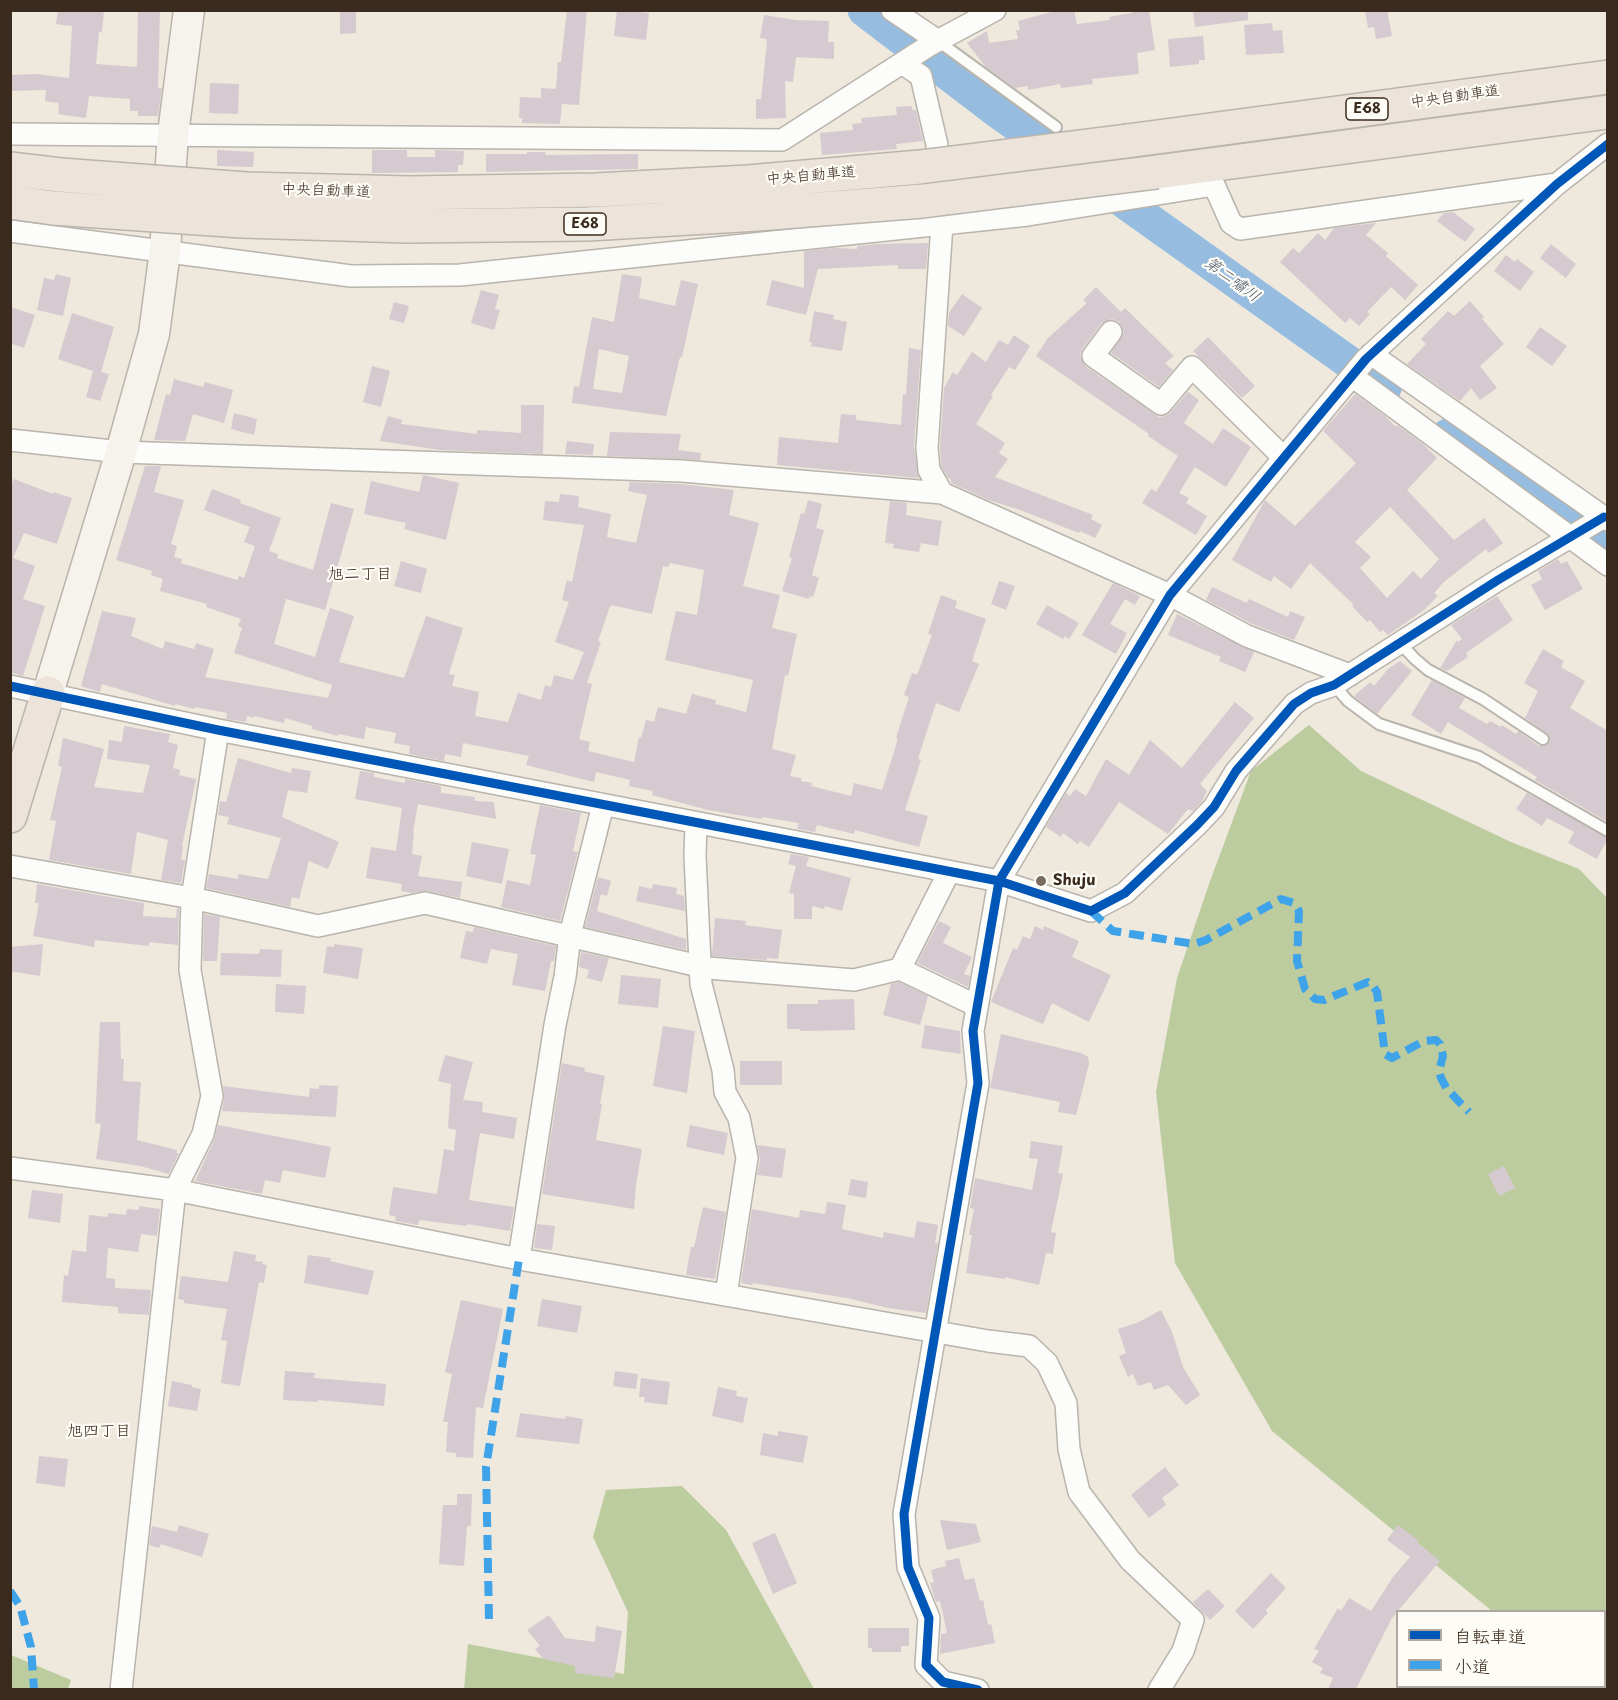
<!DOCTYPE html>
<html>
<head>
<meta charset="utf-8">
<style>
	body { margin:0 }
	#map { position:relative; width:1618px; height:1700px; overflow:hidden; background:#eee8dd; font-family:"Playpen Sans","Klee One",sans-serif }
	canvas { display:block }
	.frame { position:absolute; inset:0; border:12px solid #3b2a1e; pointer-events:none }
	.legend { position:absolute; left:1396px; top:1610px; width:210px; height:78px; box-sizing:border-box; background:#fdfcf7; border:2px solid #afa8a0; margin:0; padding:8px 10px; list-style:none; font-size:18px; color:#3b2a1e }
	.legend li { display:flex; align-items:center; gap:12px; height:30px }
	.legend b { width:30px; border:2px solid #afa8a0 }
</style>
</head>
<body>
<div id="map">
<canvas width="1618" height="1700"></canvas>
<div class="frame"></div>
<ul class="legend">
<li><b style="height:8px;background:#0057b8"></b>自転車道</li>
<li><b style="height:8px;background:#3fa3ea"></b>小道</li>
</ul>
</div>
<script>
const g = document.querySelector('canvas').getContext('2d');
g.lineJoin = 'round';
function fill(path, color) {
  g.fillStyle = color;
  g.fill(path, 'evenodd');
}
function toPath(rows) {
  const path = new Path2D();
  for (const r of rows) {
    path.moveTo(r[0], r[1]);
    for (let i = 2; i < r.length; i += 2) path.lineTo(r[i], r[i + 1]);
  }
  return path;
}
function strokePath(path, color, width, dash) {
  g.strokeStyle = color;
  g.lineWidth = width;
  g.lineCap = dash ? 'butt' : 'round';
  g.setLineDash(dash || []);
  g.stroke(path);
}
function label(font, color, halo, rows, align = 'center') {
  g.font = font + ' "Playpen Sans","Klee One",sans-serif';
  g.lineWidth = 4.5;
  g.setLineDash([]);
  g.textBaseline = 'middle';
  g.strokeStyle = halo;
  g.fillStyle = color;
  for (const [text, x, y, turn = 0] of rows) {
    g.save();
    g.translate(x, y);
    g.rotate((+turn || 0) * Math.PI / 180);
    g.textAlign = isNaN(turn) ? turn : align;
    if (halo) g.strokeText(text, 0, 0);
    g.fillText(text, 0, 0);
    g.restore();
  }
}
const forest = toPath([
	[1309,725,1361,771,1511,842,1579,869,1607,898,1607,1689,1581,1689,1578,1687,1604,1686,1604,1612,1492,1611,1272,1431,1175,1263,1156,1092,1177,978,1209,884,1251,771],
	[682,1486,726,1530,814,1689,464,1690,468,1644,624,1674,628,1612,593,1537,606,1490],
	[11,1655,71,1680,68,1689,11,1689]
]);
const river = toPath([
	[864,10,998,112,1385,388],
	[1448,435,1521,487,1586,522,1608,538]
]);
const building = toPath([
	[58,10,104,10,102,32,99,32,96,64,137,67,138,10,160,10,158,88,162,88,158,116,138,116,138,111,130,111,130,99,89,96,86,118,71,116,58,114,59,103,45,101,46,90,10,91,10,75,36,74,69,78,72,26,56,24],
	[340,10,356,10,356,33,340,34],
	[567,10,587,10,579,105,562,104,560,124,522,123,522,118,519,118,520,97,541,98,541,88,556,89,558,62,561,62],
	[617,10,649,13,646,40,614,36],
	[1059,10,1074,10,1077,24,1110,20,1109,17,1132,13,1132,10,1149,10,1155,50,1137,53,1139,74,1092,79,1093,84,1061,88,1060,84,1028,90,1028,86,1015,88,986,67,967,43,987,31,989,43,1018,39,1016,30,1020,30,1018,21],
	[1193,10,1248,10,1248,20,1195,27],
	[1365,10,1387,10,1392,36,1376,39,1374,27,1368,28],
	[764,15,796,20,829,21,828,42,834,42,834,59,796,57,793,82,785,81,786,118,756,119,756,99,761,99,767,42,766,39,760,38],
	[1272,23,1273,31,1282,30,1284,53,1246,55,1244,25],
	[1203,36,1205,60,1199,60,1199,64,1170,67,1168,39],
	[210,83,239,84,238,114,209,113],
	[912,106,912,110,916,110,923,141,896,144,897,149,822,155,820,133,853,130,852,124,862,123,861,118,897,115,896,107],
	[217,150,254,152,253,167,217,166],
	[372,150,407,150,407,157,435,157,435,150,464,151,463,165,458,165,458,172,372,173],
	[527,152,545,152,546,155,638,154,638,169,486,172,486,154,527,154],
	[1453,212,1475,229,1465,242,1437,221,1444,213],
	[1376,223,1366,235,1388,253,1386,256,1418,285,1405,300,1391,287,1367,312,1370,314,1359,326,1350,318,1345,323,1280,262,1293,248,1299,253,1318,233,1325,240,1334,228],
	[928,243,926,269,898,269,898,265,818,269,806,315,766,305,772,280,804,288,804,251,834,248,857,249,857,246,879,244],
	[1551,244,1576,264,1566,278,1540,258],
	[1506,255,1515,262,1517,259,1534,272,1520,291,1494,271],
	[56,274,71,278,63,316,37,310,44,278,54,280],
	[622,274,642,277,639,298,675,306,681,280,698,284,682,357,680,357,666,416,572,403,574,386,579,387,592,317,614,322],
	[599,349,629,356,622,393,593,389],
	[1096,287,1121,312,1125,308,1174,356,1165,363,1173,370,1159,387,1111,353,1124,333,1119,322,1112,319,1101,324,1083,348,1080,355,1085,366,1159,417,1165,416,1170,413,1188,392,1199,400,1184,423,1213,444,1223,428,1251,447,1226,487,1195,467,1179,493,1189,498,1186,503,1207,516,1196,535,1142,503,1151,489,1156,492,1178,456,1148,436,1149,434,1036,356,1048,338,1087,303,1083,300],
	[481,290,499,295,495,309,500,310,494,330,471,323],
	[962,294,982,308,964,336,948,326,949,313],
	[1470,301,1484,317,1482,319,1504,344,1480,366,1497,388,1480,400,1471,388,1460,401,1407,364,1426,344,1421,339,1448,311,1454,316],
	[394,302,409,306,404,323,389,319],
	[10,307,35,315,24,348,10,343],
	[814,311,834,315,833,319,847,322,842,351,811,346,812,342,809,342],
	[72,313,114,327,101,372,109,374,100,401,86,397,93,371,58,359],
	[1540,327,1567,346,1552,366,1526,347],
	[1014,335,1030,346,1015,370,1009,367,991,395,993,396,976,424,1005,443,999,453,1008,459,995,477,1093,515,1091,519,1102,525,1095,538,1080,531,1079,533,1020,510,989,500,951,483,951,479,948,478,941,466,940,448,944,388,953,372,957,375,972,352,986,362,999,340,1008,345],
	[1208,337,1255,386,1242,398,1193,351],
	[909,348,921,350,914,447,919,478,777,465,779,437,838,443,841,414,856,415,856,420,901,425,903,394,906,395],
	[372,366,390,371,381,407,363,402],
	[174,379,203,387,205,382,233,390,224,423,193,414,185,441,154,440,166,394,170,395],
	[1355,394,1384,415,1396,427,1397,425,1423,444,1437,458,1407,490,1454,540,1484,518,1503,543,1489,553,1486,549,1444,582,1434,593,1438,596,1424,610,1388,635,1383,630,1380,632,1370,620,1367,622,1352,606,1354,605,1310,563,1291,589,1274,576,1271,582,1232,560,1265,500,1295,526,1356,463,1323,431],
	[1390,507,1439,559,1421,579,1413,571,1387,598,1360,568,1371,557,1355,542],
	[521,405,544,405,543,454,440,450,380,441,388,416,402,420,401,424,477,434,477,430,521,433],
	[234,413,257,419,254,435,231,429],
	[610,432,681,434,678,450,701,453,700,460,607,456],
	[567,441,594,444,593,455,565,454],
	[145,466,161,466,154,492,184,500,171,544,177,546,174,557,182,559,181,563,237,580,239,576,244,578,255,546,244,542,250,527,204,510,212,489,241,500,240,503,281,518,269,551,278,554,277,558,313,570,331,503,354,509,325,610,286,599,274,644,315,657,330,608,354,616,339,662,404,678,426,616,463,628,449,674,455,675,452,686,479,692,475,716,508,722,518,693,541,700,545,685,551,687,554,675,573,680,584,652,555,642,569,602,562,600,567,580,572,582,584,525,543,520,545,501,559,502,560,494,579,496,578,507,611,514,607,537,636,543,647,495,628,491,630,482,681,484,734,490,729,515,759,523,743,586,780,595,772,628,797,634,788,676,785,675,772,749,796,755,790,776,801,778,801,781,812,783,811,786,851,796,854,783,882,790,898,739,896,738,909,697,904,695,912,673,917,675,932,635,928,634,941,595,957,601,955,608,986,619,972,661,979,664,959,712,936,703,918,759,921,760,905,810,928,816,919,847,855,830,854,834,817,825,815,832,797,829,799,823,763,817,762,819,708,810,652,795,653,791,629,786,630,780,596,772,594,782,526,765,529,756,463,743,461,757,445,754,444,761,409,754,410,746,394,743,396,733,366,727,364,739,338,734,338,736,312,729,312,726,285,718,284,723,254,716,254,718,247,716,246,722,226,719,227,713,195,707,195,709,175,704,175,706,102,684,100,692,81,686,102,611,136,618,131,636,163,649,165,641,194,649,196,643,214,649,205,677,328,698,332,685,234,653,242,628,238,626,241,619,206,607,207,604,160,591,163,579,151,575,152,571,116,560],
	[670,563,704,570,697,615,676,611,665,660,753,680,746,712,715,704,716,700,692,694,686,714,658,707,654,722,646,720,641,738,639,737,634,762,588,751,590,742,579,739,592,684,587,683,601,642,598,641,609,609,611,605,652,614,663,566,668,567],
	[423,475,459,483,446,540,404,529,406,523,364,514,371,481,419,492],
	[14,479,53,494,53,492,72,498,57,544,24,533,13,558,35,566,23,599,45,606,23,676,10,672,10,489],
	[808,500,822,504,816,528,824,530,812,575,819,578,813,597,810,596,809,599,782,591,792,558,789,557,801,513,804,514],
	[890,501,907,503,906,515,942,521,938,546,921,543,919,552,893,548,894,544,885,543],
	[1558,559,1561,564,1567,561,1583,589,1545,610,1531,585,1542,579,1538,571],
	[401,561,427,569,421,593,394,586],
	[999,581,1015,586,1006,610,991,604],
	[1113,583,1140,596,1135,605,1125,599,1110,624,1127,633,1116,654,1082,635],
	[1212,587,1247,603,1249,599,1288,617,1290,611,1305,617,1294,640,1252,624,1206,600],
	[1497,596,1513,620,1466,653,1468,657,1447,671,1440,668,1457,640,1458,642,1462,639,1451,625],
	[1047,605,1079,623,1069,639,1065,636,1063,639,1036,624],
	[1177,614,1254,652,1245,672,1219,661,1221,657,1168,635],
	[1543,649,1564,661,1561,667,1585,681,1570,708,1608,731,1608,822,1535,780,1537,777,1448,722,1441,734,1411,715,1432,680,1465,698,1459,708,1487,724,1490,721,1501,727,1502,725,1516,734,1518,731,1539,746,1547,745,1550,740,1549,735,1525,718,1538,691,1524,683],
	[1400,661,1412,671,1377,714,1354,696,1370,682,1374,686,1388,669],
	[1235,702,1254,718,1200,784,1207,791,1202,801,1193,811,1188,809,1168,834,1119,802,1089,847,1080,841,1078,844,1063,833,1061,837,1046,827,1066,793,1070,796,1075,789,1086,796,1106,759,1129,775,1150,740,1182,768],
	[124,726,170,734,168,742,178,745,173,768,180,770,179,775,196,779,182,846,183,847,181,860,185,860,181,883,161,880,168,840,137,832,131,874,49,860,56,821,50,820,62,767,58,766,63,738,104,749,94,787,143,793,150,765,107,759,109,740,122,742],
	[238,758,291,773,292,768,311,771,307,793,288,790,282,817,339,842,328,869,309,861,299,899,292,897,290,907,206,888,209,874,238,879,238,874,268,879,281,838,227,824,229,817,218,815,220,801,226,802],
	[360,771,374,773,374,777,405,783,405,779,441,786,441,793,475,797,475,801,494,802,496,819,418,804,413,831,414,831,412,854,422,856,418,876,462,882,460,898,427,891,412,893,401,891,402,884,366,878,371,847,396,851,402,808,355,799],
	[1527,793,1608,838,1597,859,1568,843,1574,832,1547,818,1542,826,1516,809],
	[540,805,581,813,573,851,578,852,560,921,501,907,507,880,530,885,536,855,530,854],
	[472,842,509,849,502,884,466,876],
	[791,854,809,857,806,866,851,878,842,911,825,906,824,909,812,906,812,919,794,919,794,894,789,893,796,866,788,864],
	[598,877,611,881,607,896,601,894,597,911,686,939,686,950,585,927],
	[37,884,144,903,143,916,176,918,177,908,179,909,178,945,149,942,149,946,95,940,94,947,33,936,39,903,35,903],
	[653,884,677,888,676,894,684,896,685,911,636,901,639,886,652,889],
	[204,914,220,917,217,961,203,961],
	[715,918,746,921,745,925,782,930,778,959,767,958,767,960,712,956],
	[939,921,951,927,943,943,972,957,964,974,970,976,968,987,917,963],
	[1035,926,1043,930,1044,926,1079,941,1072,957,1111,975,1089,1022,1052,1003,1043,1024,991,1002,1013,948,1017,950,1023,936,1030,939],
	[474,927,556,946,554,961,551,961,545,991,512,985,518,954,491,949,487,964,460,958,466,931,473,932],
	[43,944,40,976,10,971,10,947],
	[334,944,363,948,358,979,323,973,327,946,334,947],
	[260,949,282,950,281,977,220,975,221,953,259,954],
	[581,952,609,958,602,982,587,978,589,970,579,967],
	[621,975,661,979,658,1008,618,1004],
	[899,982,928,996,920,1025,883,1015,891,984],
	[276,984,306,986,304,1014,275,1012],
	[854,999,855,1030,800,1031,800,1029,787,1029,787,1004,818,1004,818,1000],
	[100,1022,120,1022,121,1059,124,1059,123,1081,141,1082,137,1140,177,1150,176,1153,179,1153,169,1174,140,1166,96,1159,101,1124,95,1123],
	[925,1025,960,1031,961,1054,921,1048],
	[663,1026,695,1031,687,1093,653,1086],
	[1001,1034,1081,1053,1088,1057,1089,1064,1076,1115,1058,1112,1060,1102,990,1088],
	[445,1055,473,1062,463,1100,483,1102,482,1112,517,1118,514,1139,480,1133,469,1200,514,1207,510,1231,467,1224,467,1226,419,1220,418,1225,395,1221,396,1217,389,1215,393,1187,437,1194,444,1149,454,1151,456,1130,448,1128,451,1084,438,1081],
	[740,1061,782,1061,782,1085,740,1085],
	[562,1063,585,1068,584,1071,605,1076,600,1104,602,1104,596,1140,642,1149,636,1185,634,1209,542,1194],
	[319,1085,338,1086,336,1117,222,1111,224,1098,223,1086,309,1097,310,1088,319,1089],
	[218,1125,331,1147,325,1178,283,1170,280,1183,265,1180,262,1194,195,1181,214,1140],
	[690,1125,728,1133,724,1155,686,1147],
	[1031,1141,1063,1146,1058,1173,1063,1174,1051,1232,1056,1233,1053,1254,1046,1253,1039,1285,1005,1277,1005,1279,966,1273,972,1235,969,1235,974,1209,970,1208,975,1178,1032,1190,1038,1159,1029,1158],
	[757,1145,786,1149,782,1178,757,1175,760,1160],
	[1504,1166,1515,1188,1499,1196,1488,1174],
	[851,1179,868,1182,866,1198,848,1195],
	[32,1190,63,1194,60,1223,28,1218],
	[827,1202,846,1205,842,1229,883,1238,884,1232,914,1238,917,1221,938,1225,935,1243,938,1243,926,1313,888,1308,847,1298,753,1283,752,1285,741,1283,752,1209,799,1218,800,1210,825,1214],
	[139,1206,160,1209,157,1236,141,1234,138,1252,108,1248,106,1278,115,1279,115,1288,151,1290,149,1315,118,1313,118,1307,62,1302,64,1275,68,1276,72,1250,86,1252,89,1215,108,1217,108,1213,126,1215,127,1209,139,1210],
	[703,1207,726,1212,715,1279,686,1275,691,1247,694,1247],
	[537,1224,555,1226,552,1250,534,1248],
	[234,1251,256,1255,255,1261,263,1262,262,1264,267,1265,264,1283,259,1282,240,1386,221,1383,227,1341,221,1340,227,1309,184,1303,184,1300,178,1299,181,1276,228,1282],
	[308,1255,331,1258,330,1261,374,1271,368,1295,304,1283],
	[542,1299,582,1306,577,1333,537,1326],
	[461,1300,503,1309,483,1408,476,1407,473,1458,456,1457,456,1453,446,1452,448,1422,443,1422,452,1374,445,1372],
	[1161,1310,1172,1332,1183,1367,1200,1395,1186,1405,1168,1385,1154,1390,1151,1382,1138,1386,1133,1374,1128,1377,1119,1356,1126,1353,1118,1329,1139,1322],
	[285,1371,315,1373,314,1378,386,1384,384,1406,318,1400,318,1402,283,1400],
	[615,1371,638,1374,636,1389,613,1386],
	[641,1378,670,1382,667,1405,644,1402,645,1397,639,1397],
	[172,1381,192,1385,192,1387,201,1389,197,1411,168,1406],
	[718,1387,737,1391,736,1396,748,1398,743,1423,712,1416],
	[520,1413,565,1419,566,1416,583,1419,579,1444,516,1437],
	[778,1431,808,1436,803,1463,760,1455,763,1433,778,1436],
	[39,1456,68,1459,65,1487,36,1483],
	[1165,1467,1179,1485,1162,1498,1166,1505,1149,1518,1131,1495],
	[457,1494,472,1494,471,1526,467,1526,464,1566,439,1564,443,1505,457,1505],
	[940,1520,976,1524,981,1542,947,1550],
	[179,1525,209,1534,202,1557,161,1544,159,1548,149,1545,152,1526,177,1532],
	[1398,1525,1418,1540,1417,1542,1440,1561,1392,1618,1356,1689,1328,1689,1333,1678,1320,1673,1323,1668,1312,1662,1319,1651,1314,1649,1338,1608,1341,1611,1349,1598,1371,1611,1393,1577,1410,1557,1387,1540],
	[775,1533,797,1583,773,1594,752,1543],
	[959,1558,965,1580,974,1578,980,1601,983,1600,988,1625,991,1624,995,1643,940,1654,941,1634,947,1633,940,1601,936,1602,930,1583,934,1582,931,1570,946,1566,945,1561],
	[1271,1573,1286,1588,1266,1610,1268,1613,1253,1629,1235,1611],
	[1208,1589,1225,1606,1210,1620,1193,1602],
	[549,1615,565,1638,595,1642,596,1626,622,1631,614,1678,575,1673,575,1666,543,1659,535,1649,540,1646,527,1630],
	[868,1628,909,1628,909,1646,901,1646,901,1652,872,1652,872,1648,868,1648]
]);
const lane = toPath([
	[938,41,1056,127],
	[1399,642,1415,659,1428,670,1483,699,1543,739],
	[1334,685,1348,701,1379,724,1479,757,1608,831]
]);
const street = toPath([
	[892,10,938,41],
	[902,63,921,76,937,145,942,224,927,448,929,470,942,493],
	[10,134,782,140,930,45,995,10],
	[10,231,351,276,460,275,1028,215,1214,185,1231,223,1240,229,1557,184],
	[1111,332,1093,356,1161,404,1192,367,1284,458],
	[1371,354,1608,520],
	[1352,376,1608,565],
	[10,440,121,452,682,471,942,493,1170,595,1247,636,1350,675],
	[10,686,218,730,999,881,1091,911,1125,893,1197,825,1214,807,1236,771,1294,704,1311,693,1334,685,1498,580,1604,517],
	[696,823,695,856,701,984,723,1070,725,1092,739,1118,747,1158,726,1295],
	[10,866,192,898,318,926,425,903,708,968,854,980,900,969,977,1006],
	[900,969,949,872],
	[10,1168,175,1190,519,1259,988,1341,1029,1346,1047,1363,1066,1403,1069,1449,1079,1492,1130,1560,1193,1620,1183,1651,1159,1690],
	[519,1259,555,1025,565,977,570,935,603,805],
	[121,1690,175,1190,203,1134,212,1096,190,970,192,898,218,730],
	[978,1690,943,1682,926,1665,929,1618,908,1567,904,1514,978,1083,973,1031,999,881,1170,595,1366,359,1557,184,1608,144]
]);
const secondary = toPath([
	[48,693,121,452,154,334,165,251,173,134,189,10]
]);
const highway = toPath([
	[1127,141,1608,77],
	[1157,172,1608,112],
	[10,816,48,693]
]);
const highwayBridge = toPath([
	[10,169,61,175,246,189,410,193,596,190,748,182,920,167,1127,141],
	[10,202,53,208,242,221,407,226,588,224,758,214,923,201,1157,172]
]);
const quiet = toPath([
	[1091,911,1113,931,1194,944,1206,940,1281,899,1294,903,1299,911,1297,961,1305,989,1315,999,1324,1000,1368,982,1373,986,1377,992,1385,1054,1392,1058,1424,1041,1436,1040,1440,1044,1443,1056,1439,1071,1441,1078,1447,1089,1469,1112],
	[10,1591,20,1606,31,1647,34,1690],
	[489,1619,486,1467,519,1259]
]);
const cycleway = toPath([
	[10,686,218,730,999,881,1091,911,1125,893,1197,825,1214,807,1236,771,1294,704,1311,693,1334,685,1498,580,1604,517],
	[978,1690,943,1682,926,1665,929,1618,908,1567,904,1514,978,1083,973,1031,999,881,1170,595,1366,359,1557,184,1608,144]
]);
const markers = [
	[1041,881,6,"#7a6c61"]
];
const shields = [
	[1367,109,42],
	[585,224,42]
];
const shieldNames = [
	["E68",1367,109],
	["E68",585,224]
];
const streetNames = [
	["中央自動車道",1455,97,-8],
	["中央自動車道",811,176,-5],
	["中央自動車道",326,191,2]
];
const poiNames = [
	["Shuju",1053,881]
];
const waterNames = [
	["第二嘯川",1232,280,36]
];
const neighbourhoodNames = [
	["旭二丁目",360,575],
	["旭四丁目",99,1432]
];
fill(forest, '#bccc9e');
strokePath(river, '#96bcdf', 33);
fill(building, '#d5cacf');
strokePath(lane, '#b9b4ac', 14);
strokePath(street, '#b9b4ac', 24);
strokePath(secondary, '#b9b4ac', 33);
strokePath(highway, '#b9b4ac', 36);
strokePath(lane, '#fcfcfa', 10);
strokePath(street, '#fcfcfa', 21);
strokePath(secondary, '#f6f2ec', 30);
strokePath(highway, '#ece4da', 33);
strokePath(highwayBridge, '#b9b4ac', 36, []);
strokePath(highwayBridge, '#ece4da', 33);
strokePath(quiet, '#3fa3ea', 8, [15, 8]);
strokePath(cycleway, '#0057b8', 9);
for (const [x, y, r, color] of markers) {
  const dot = new Path2D();
  dot.arc(x, y, r, 0, 2 * Math.PI);
  g.fillStyle = color;
  g.fill(dot);
  strokePath(dot, '#fdfcf7', 2);
}
for (const [x, y, w] of shields) {
  const box = new Path2D();
  box.roundRect(x - w / 2, y - 11, w, 22, 4.5);
  g.fillStyle = '#fdfcf7';
  g.fill(box);
  strokePath(box, '#3b2a1e', 1.5);
}
label('bold 14px', '#3b2a1e', null, shieldNames);
label('15px', '#3b2a1e', '#fdfcf7', streetNames);
label('bold 15px', '#3b2a1e', '#fdfcf7', poiNames, 'left');
label('italic 16px', '#515d6c', '#fdfcf7', waterNames);
label('16px', '#3b2a1e', '#fdfcf7', neighbourhoodNames);
</script>
</body>
</html>
